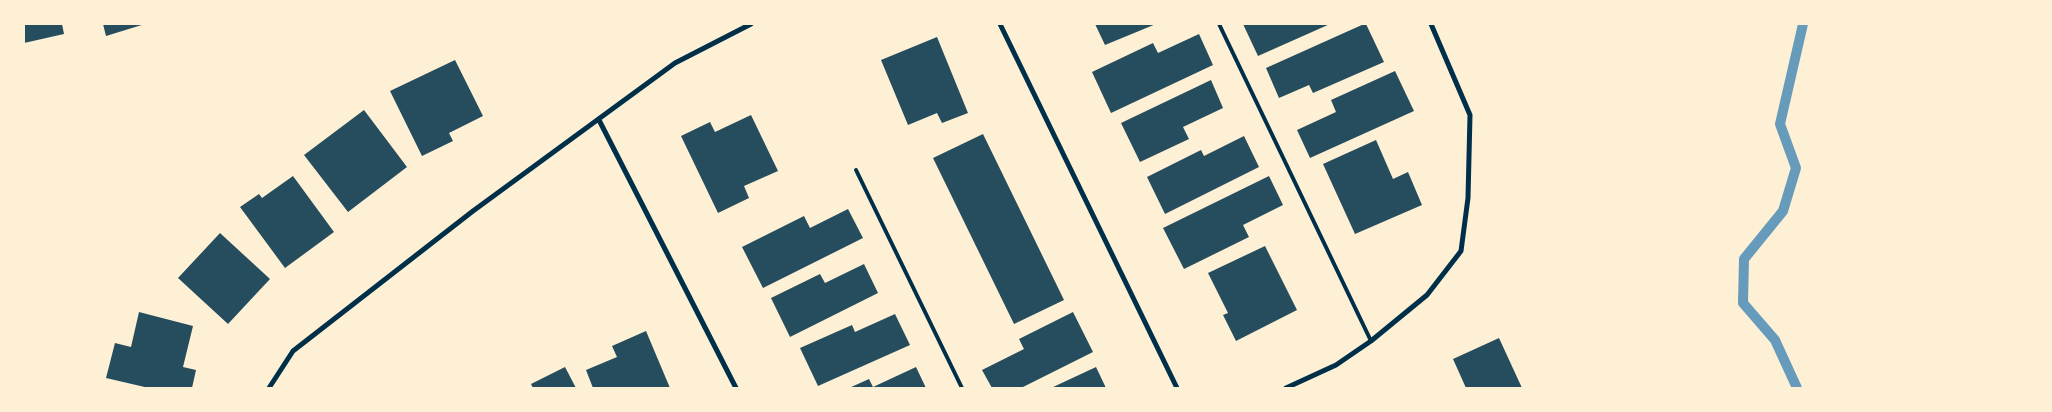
<!DOCTYPE html>
<html>
<head>
<meta charset="utf-8">
<style>
	body { margin:0 }
	#map { position:relative; width:2052px; height:412px; overflow:hidden; background:#fdf0d5; font-family:"Sofia Sans Condensed",sans-serif }
	canvas { display:block }
	.frame { position:absolute; inset:0; border:25px solid #fdf0d5; pointer-events:none }
</style>
</head>
<body>
<div id="map">
<canvas width="2052" height="412"></canvas>
<div class="frame"></div>
</div>
<script>
const g = document.querySelector('canvas').getContext('2d');
g.lineJoin = 'round';
function toPath(rows) {
  const path = new Path2D();
  for (const r of rows) {
    path.moveTo(r[0], r[1]);
    for (let i = 2; i < r.length; i += 2) path.lineTo(r[i], r[i + 1]);
  }
  return path;
}
function strokePath(path, color, width, dash) {
  g.strokeStyle = color;
  g.lineWidth = width;
  g.lineCap = dash ? 'butt' : 'round';
  g.setLineDash(dash || []);
  g.stroke(path);
}
function fill(path, color) {
  g.fillStyle = color;
  g.fill(path, 'evenodd');
}
const stream = toPath([
	[1797,388,1775,340,1743,303,1744,259,1783,211,1796,168,1780,124,1803,24]
]);
const building = toPath([
	[24,24,62,24,64,34,24,43],
	[103,24,145,24,106,36],
	[1095,24,1156,24,1105,45],
	[1243,24,1330,24,1258,56],
	[1364,24,1366,24,1384,62,1313,93,1309,85,1279,98,1266,68],
	[1199,34,1213,65,1111,113,1092,72,1153,43,1158,53],
	[937,37,968,113,942,123,937,113,908,125,881,60],
	[455,60,483,116,449,133,453,141,422,156,390,91],
	[1395,71,1414,111,1310,158,1297,130,1336,112,1331,100],
	[1211,80,1223,108,1183,127,1189,139,1140,162,1121,123],
	[364,110,407,167,348,212,304,155],
	[751,115,778,171,744,186,749,198,718,213,681,136,710,122,715,132],
	[983,134,1064,300,1014,324,933,158],
	[1244,136,1259,167,1165,214,1147,177,1201,150,1204,156],
	[1376,140,1393,179,1408,172,1422,205,1355,234,1323,164],
	[293,176,334,232,285,268,240,207,259,194,262,198],
	[1269,176,1283,205,1243,225,1249,237,1184,269,1163,228],
	[848,209,863,238,763,288,742,247,804,216,810,228],
	[220,233,270,279,228,324,178,278],
	[1265,246,1297,310,1236,341,1223,315,1228,313,1208,273],
	[864,264,878,293,790,337,771,298,820,274,825,283],
	[139,312,193,326,183,367,196,370,192,388,149,388,106,378,115,343,131,347],
	[1073,312,1093,352,1021,388,992,388,982,370,1024,349,1019,339],
	[895,314,910,345,818,386,800,348,852,325,855,332],
	[646,331,670,388,593,388,586,370,617,357,612,346],
	[1499,338,1522,388,1466,388,1453,359],
	[565,367,576,388,533,388,531,384],
	[916,367,926,388,849,388,869,379,873,387],
	[1096,367,1106,388,1051,388]
]);
const service = toPath([
	[1219,24,1371,341],
	[856,170,962,388]
]);
const minor = toPath([
	[1000,24,1177,388],
	[599,120,736,388],
	[269,388,293,351,473,211,675,63,751,24],
	[1286,388,1336,365,1371,341,1427,295,1461,251,1468,198,1470,115,1431,24]
]);
strokePath(stream, '#669bbc', 10);
fill(building, '#264d5e');
strokePath(service, '#003049', 4);
strokePath(minor, '#003049', 5);
</script>
</body>
</html>
